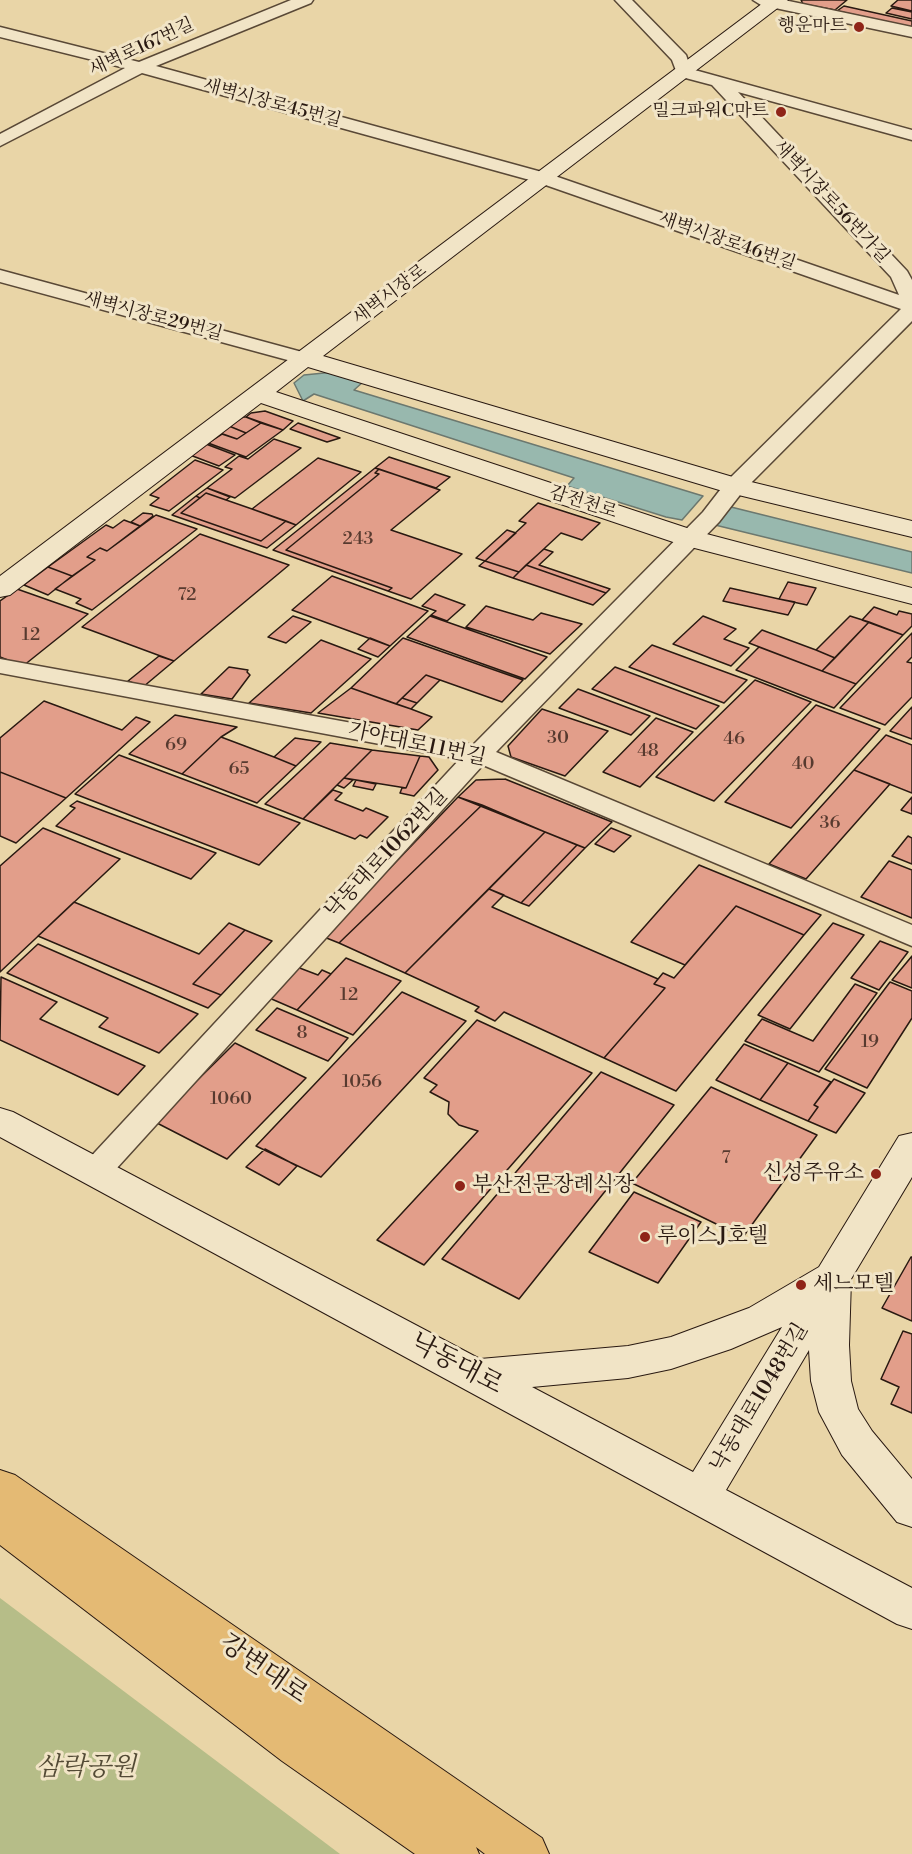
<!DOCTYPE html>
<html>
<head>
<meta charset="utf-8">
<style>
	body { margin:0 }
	canvas { display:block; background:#e9d5a7 }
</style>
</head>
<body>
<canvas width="912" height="1854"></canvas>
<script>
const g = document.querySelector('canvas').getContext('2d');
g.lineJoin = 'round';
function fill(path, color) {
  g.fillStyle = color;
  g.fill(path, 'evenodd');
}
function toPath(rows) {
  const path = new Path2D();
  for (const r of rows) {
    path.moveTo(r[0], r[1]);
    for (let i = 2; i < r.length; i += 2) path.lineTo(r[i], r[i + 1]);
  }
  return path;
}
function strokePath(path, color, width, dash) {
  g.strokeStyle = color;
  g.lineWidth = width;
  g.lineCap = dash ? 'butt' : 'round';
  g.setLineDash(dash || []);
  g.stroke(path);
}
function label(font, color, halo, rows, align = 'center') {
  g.font = font + ' "Libre Bodoni","Noto Serif KR",serif';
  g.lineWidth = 6;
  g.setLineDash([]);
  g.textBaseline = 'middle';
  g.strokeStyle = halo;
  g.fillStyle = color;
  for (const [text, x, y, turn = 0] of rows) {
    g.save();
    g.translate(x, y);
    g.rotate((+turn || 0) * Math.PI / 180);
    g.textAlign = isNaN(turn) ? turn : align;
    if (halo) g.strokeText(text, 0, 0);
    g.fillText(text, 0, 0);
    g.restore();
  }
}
const green = toPath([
	[0,1598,340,1854,0,1854]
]);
const water = toPath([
	[334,372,363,382,354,390,703,496,682,520,666,517,567,486,574,478,314,394,303,401,294,383,304,375,334,372],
	[731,507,912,552,912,573,715,525,731,507]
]);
const building = toPath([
	[801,0,847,0,835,10,803,4,801,0],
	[898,0,912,0,912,11,891,6,898,0],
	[844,6,912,21,912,27,837,11,844,6],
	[892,8,912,12,912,19,886,13,892,8],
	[265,411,293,421,283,430,246,417,251,413,265,411],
	[243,417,246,417,261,423,246,433,229,426,243,417],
	[261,423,283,430,246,457,208,443,222,434,237,439,261,423],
	[298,423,340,438,327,442,290,429,298,423],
	[229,426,246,433,237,439,220,433,229,426],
	[274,439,301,448,235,498,207,488,232,469,225,467,239,456,248,459,274,439],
	[206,444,235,455,219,466,190,455,206,444],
	[389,457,450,477,436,488,375,468,389,457],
	[318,458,361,472,296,525,252,509,318,458],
	[195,460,223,470,169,511,150,505,159,498,150,495,195,460],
	[375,468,379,469,375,473,379,474,286,550,392,588,388,591,273,550,375,468],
	[379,469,440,490,391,530,462,554,411,599,388,591,392,588,286,550,379,474,375,473,379,469],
	[207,488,230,497,226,500,206,493,200,498,196,496,207,488],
	[206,493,252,509,286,521,261,541,181,513,206,493],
	[196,496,200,498,181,513,261,541,286,521,296,525,267,548,172,515,196,496],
	[538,503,600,523,582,540,561,533,519,572,485,561,526,523,519,521,538,503],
	[143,513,152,514,153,516,140,526,131,522,143,513],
	[156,515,197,529,92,610,76,603,81,599,55,589,95,560,87,557,100,548,107,551,156,515],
	[124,520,140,526,107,551,100,548,87,557,95,560,72,576,48,567,106,525,113,528,124,520],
	[507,530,516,533,485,561,476,558,507,530],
	[200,534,289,565,174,661,82,627,200,534],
	[544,549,553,552,539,565,610,589,606,593,526,565,544,549],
	[485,561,519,572,513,578,479,566,485,561],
	[526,565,606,593,593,605,513,578,526,565],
	[48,567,72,576,48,595,24,585,48,567],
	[332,576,428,611,390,646,292,610,332,576],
	[788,582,816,588,807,605,779,599,788,582],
	[730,588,779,599,795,602,788,615,723,601,730,588],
	[17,589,88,614,23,666,0,657,0,601,17,589],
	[435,594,465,605,447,621,431,615,436,611,422,606,435,594],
	[486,606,533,620,541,613,582,624,550,654,466,627,486,606],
	[874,607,897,615,899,611,912,614,912,626,903,635,862,620,874,607],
	[293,616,311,622,286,643,268,637,293,616],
	[430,616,547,657,525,679,407,637,430,616],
	[703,616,736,629,724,639,749,648,731,666,673,644,703,616],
	[850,616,869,622,835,658,816,650,850,616],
	[869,622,903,635,856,684,822,671,869,622],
	[762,630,816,650,835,658,822,671,749,643,762,630],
	[912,633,912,657,907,662,912,663,912,697,885,725,840,708,912,633],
	[370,638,390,646,378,657,358,649,370,638],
	[403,638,523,680,502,702,426,675,396,704,351,688,403,638],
	[321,640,371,659,311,713,249,703,321,640],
	[652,645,747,680,724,703,629,667,652,645],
	[759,647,822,671,856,684,834,708,736,670,759,647],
	[159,656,174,661,143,687,128,681,159,656],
	[229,667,248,670,247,672,250,675,232,699,201,694,229,667],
	[615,667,719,706,696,729,592,689,615,667],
	[426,675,440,680,417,703,402,698,426,675],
	[755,680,811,702,714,801,656,777,755,680],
	[351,688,411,709,432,717,418,730,318,713,351,688],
	[578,689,650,716,631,735,559,708,578,689],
	[402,698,417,703,411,709,396,704,402,698],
	[44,701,122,730,136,717,150,722,66,798,0,772,0,738,44,701],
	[816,705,880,729,791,828,725,802,816,705],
	[912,707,912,739,890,731,912,707],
	[542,709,608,731,565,776,511,757,508,746,542,709],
	[175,715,237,727,221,737,182,774,129,754,175,715],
	[656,718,693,732,640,787,603,772,656,718],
	[886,735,912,745,912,793,854,770,886,735],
	[221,737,274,757,296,766,257,803,182,774,221,737],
	[295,738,321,742,296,766,274,757,295,738],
	[330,743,372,750,303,819,265,804,330,743],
	[372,750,420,756,406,788,344,778,372,750],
	[119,755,300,823,259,865,75,794,119,755],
	[420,756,429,757,438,770,414,796,400,793,402,788,406,788,420,756],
	[854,770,890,784,806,879,769,864,854,770],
	[0,772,66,798,16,843,0,836,0,772],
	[344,778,353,780,344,788,337,785,344,778],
	[505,779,612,822,585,848,458,797,476,780,505,779],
	[356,780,376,784,373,790,353,786,356,780],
	[333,790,342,793,335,800,363,811,366,808,388,817,367,838,360,835,355,839,303,819,333,790],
	[458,797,482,805,339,943,324,937,458,797],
	[912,797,912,814,901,810,912,797],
	[77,801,216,853,191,879,56,826,75,808,70,806,77,801],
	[482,805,545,832,405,973,339,943,482,805],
	[43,828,120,859,0,972,0,866,43,828],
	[611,828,631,836,614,852,595,844,611,828],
	[545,832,577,845,521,903,489,889,545,832],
	[908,836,912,838,912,864,892,856,908,836],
	[577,845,585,848,529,906,521,903,577,845],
	[889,861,912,870,912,918,861,897,889,861],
	[699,865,821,915,804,935,736,906,685,965,631,942,699,865],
	[489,889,504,895,492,907,658,979,654,984,665,988,604,1058,504,1012,495,1021,475,1011,479,1007,405,973,489,889],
	[74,902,199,954,229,923,245,930,193,984,221,995,208,1008,38,936,74,902],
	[736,906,804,935,676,1091,604,1058,665,988,654,984,663,973,674,978,736,906],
	[833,923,864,935,790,1029,758,1015,833,923],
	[245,930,272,941,221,995,193,984,245,930],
	[880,941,908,952,879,990,851,978,880,941],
	[38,944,198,1014,159,1053,99,1027,108,1018,7,973,38,944],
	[912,956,912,988,892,980,912,956],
	[346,958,401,981,353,1035,297,1010,346,958],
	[297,967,318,975,322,970,331,974,297,1010,267,997,297,967],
	[1,977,57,1002,40,1019,145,1066,118,1095,0,1040,1,977],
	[890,982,912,991,912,1018,867,1088,825,1069,890,982],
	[855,984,877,993,819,1072,745,1041,762,1019,813,1041,855,984],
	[402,992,466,1021,321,1177,256,1146,402,992],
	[277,1008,348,1038,328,1061,256,1030,277,1008],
	[477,1020,592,1073,424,1265,377,1240,478,1131,459,1125,448,1114,449,1102,430,1092,437,1085,424,1078,477,1020],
	[235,1043,306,1078,227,1159,155,1122,235,1043],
	[744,1044,788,1063,760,1100,716,1080,744,1044],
	[788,1063,831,1082,814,1105,818,1107,808,1121,760,1100,788,1063],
	[601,1072,674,1105,519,1299,442,1259,601,1072],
	[834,1079,865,1093,836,1133,808,1121,818,1107,814,1105,834,1079],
	[711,1087,817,1135,743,1237,632,1183,711,1087],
	[265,1149,297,1166,279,1185,246,1167,265,1149],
	[634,1192,701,1222,658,1283,589,1252,634,1192],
	[911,1257,912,1257,912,1321,882,1308,911,1257],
	[903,1331,912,1334,912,1413,891,1404,899,1387,881,1379,903,1331]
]);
const street = toPath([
	[291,0,313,0,311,3,156,66,549,174,899,295,891,277,712,85,678,76,672,60,615,0,632,0,686,55,691,69,912,130,912,140,738,92,907,271,912,280,912,321,743,491,719,522,496,752,912,925,912,946,483,765,106,1180,95,1184,84,1180,79,1172,84,1164,460,759,0,673,0,659,473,745,703,512,727,481,901,309,537,182,142,73,0,146,0,134,125,68,0,37,0,27,139,62,291,0],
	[753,0,784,0,912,27,912,37,761,5,753,0],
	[0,270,313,355,316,359,313,363,306,365,0,282,0,270]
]);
const secondary = toPath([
	[767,0,788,0,323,356,743,480,912,521,912,537,726,492,308,367,276,392,699,532,912,588,912,604,679,544,261,403,10,595,0,597,0,576,767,0],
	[0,1108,13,1112,480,1359,628,1346,671,1337,749,1308,819,1267,899,1136,912,1133,912,1177,851,1279,849,1345,851,1381,858,1409,872,1431,912,1479,912,1527,897,1522,842,1455,819,1412,811,1381,809,1350,726,1490,912,1588,912,1629,897,1624,0,1137,0,1108],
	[782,1327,693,1472,532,1387,628,1378,671,1369,731,1349,782,1327]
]);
const highway = toPath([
	[0,1470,15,1475,542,1838,549,1854,485,1854,476,1847,479,1854,415,1854,282,1761,0,1545,0,1470]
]);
const markers = [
	[859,27,6,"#8f2418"],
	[781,112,6,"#8f2418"],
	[876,1174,6,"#8f2418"],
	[460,1186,6,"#8f2418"],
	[645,1237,6,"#8f2418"],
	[801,1285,6,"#8f2418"]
];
const farPoinames = [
	["행운마트",847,27],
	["밀크파워C마트",769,112]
];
const farStreetnames = [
	["새벽로167번길",142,48,-25],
	["새벽시장로45번길",272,104,15],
	["새벽시장로56번가길",831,202,47],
	["새벽시장로46번길",727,242,19],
	["새벽시장로",390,295,-37],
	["새벽시장로29번길",153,317,15],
	["감전천로",583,503,18]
];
const numberNames = [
	["243",358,540],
	["72",187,596],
	["12",31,636],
	["30",558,739],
	["46",734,740],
	["69",176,746],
	["48",648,752],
	["40",803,765],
	["65",239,770],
	["36",830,824],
	["12",349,996],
	["8",302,1034],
	["19",870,1043],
	["1056",362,1083],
	["1060",231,1100],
	["7",726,1159]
];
const streetNames = [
	["가야대로11번길",417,745,12],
	["낙동대로1062번길",387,854,-47],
	["낙동대로1048번길",760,1398,-59]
];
const poiNames = [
	["신성주유소",864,1174,"right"],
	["부산전문장례식장",472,1186],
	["루이스J호텔",657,1237],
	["세느모텔",813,1285]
];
const nearStreetnames = [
	["낙동대로",456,1365,28],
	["강변대로",263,1670,35]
];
const nearParknames = [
	["삼락공원",86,1769]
];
fill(green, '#b6bd88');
fill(water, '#98b8ae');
strokePath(water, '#6c786f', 1.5);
fill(building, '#e29e8a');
strokePath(building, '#291911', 1.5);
strokePath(street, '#594836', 3);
strokePath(secondary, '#291911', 2);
strokePath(highway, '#291911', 2);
fill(street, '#f1e4c6');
fill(secondary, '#f1e4c6');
fill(highway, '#e4ba74');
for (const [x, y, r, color] of markers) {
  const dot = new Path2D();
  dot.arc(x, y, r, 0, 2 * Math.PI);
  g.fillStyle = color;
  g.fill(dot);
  strokePath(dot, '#f1e4c6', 2);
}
label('18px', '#291911', '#f1e4c6', farPoinames, 'right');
label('18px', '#291911', '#f1e4c6', farStreetnames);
label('18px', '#573a2f', null, numberNames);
label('21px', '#291911', '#f1e4c6', streetNames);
label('21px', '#291911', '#f1e4c6', poiNames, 'left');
label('26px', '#291911', '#f1e4c6', nearStreetnames);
label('italic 26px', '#534a35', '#f1e4c6', nearParknames);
</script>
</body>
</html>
